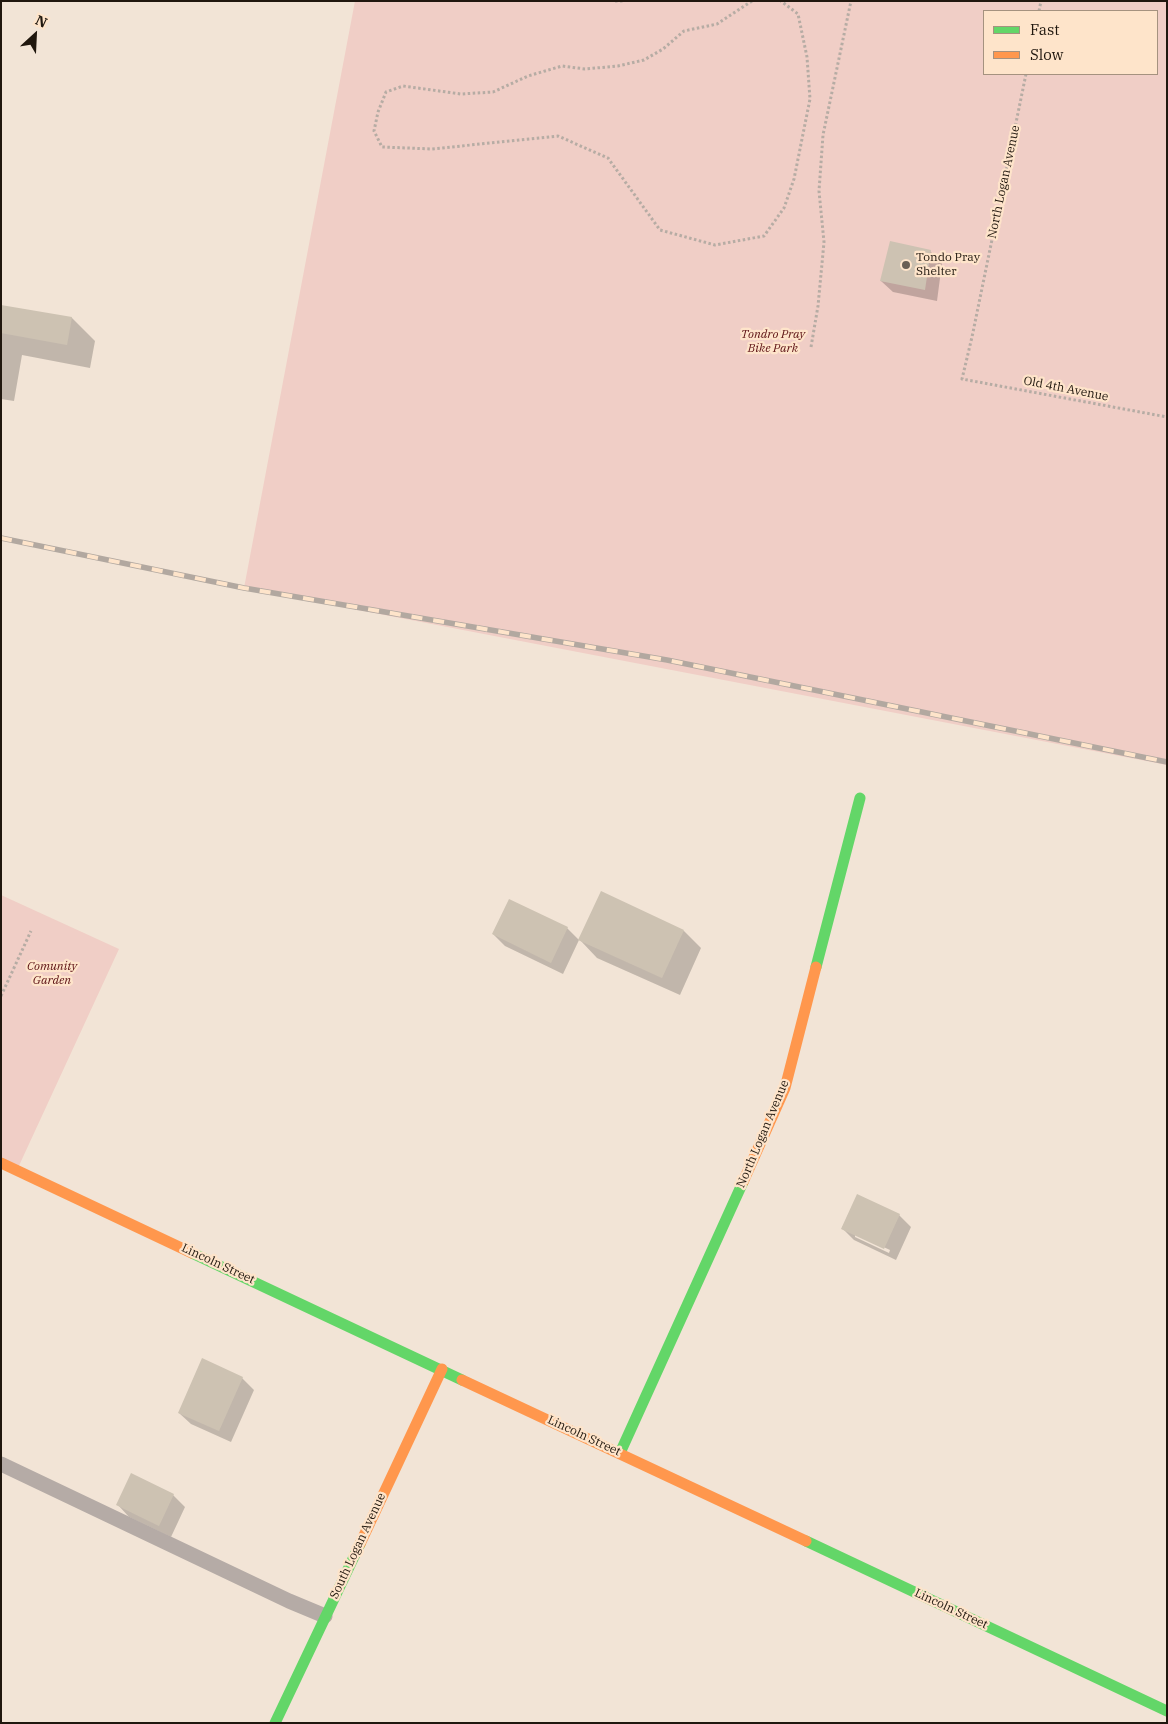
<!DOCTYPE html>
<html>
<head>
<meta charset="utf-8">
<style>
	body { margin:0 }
	#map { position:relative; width:1168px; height:1724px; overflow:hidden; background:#f2e4d6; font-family:"IBM Plex Serif",serif }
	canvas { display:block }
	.frame { position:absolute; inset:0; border:2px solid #20170e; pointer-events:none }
	.legend { position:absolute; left:983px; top:10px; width:175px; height:65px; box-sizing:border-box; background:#fee4ca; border:1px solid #a5927f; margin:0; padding:6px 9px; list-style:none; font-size:15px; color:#20170e }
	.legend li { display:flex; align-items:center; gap:10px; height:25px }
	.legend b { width:25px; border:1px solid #a5927f }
	.north { position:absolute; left:10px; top:10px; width:50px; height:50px; -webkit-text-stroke:4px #fee4ca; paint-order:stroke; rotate:25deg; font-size:14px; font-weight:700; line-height:20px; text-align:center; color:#20170e }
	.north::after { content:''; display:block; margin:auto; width:18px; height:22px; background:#20170e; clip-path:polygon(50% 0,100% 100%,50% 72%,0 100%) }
</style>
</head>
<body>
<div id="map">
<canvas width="1168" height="1724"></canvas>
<div class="frame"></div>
<ul class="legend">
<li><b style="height:6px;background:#63d668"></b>Fast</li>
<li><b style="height:6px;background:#ff974d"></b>Slow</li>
</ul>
<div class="north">N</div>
</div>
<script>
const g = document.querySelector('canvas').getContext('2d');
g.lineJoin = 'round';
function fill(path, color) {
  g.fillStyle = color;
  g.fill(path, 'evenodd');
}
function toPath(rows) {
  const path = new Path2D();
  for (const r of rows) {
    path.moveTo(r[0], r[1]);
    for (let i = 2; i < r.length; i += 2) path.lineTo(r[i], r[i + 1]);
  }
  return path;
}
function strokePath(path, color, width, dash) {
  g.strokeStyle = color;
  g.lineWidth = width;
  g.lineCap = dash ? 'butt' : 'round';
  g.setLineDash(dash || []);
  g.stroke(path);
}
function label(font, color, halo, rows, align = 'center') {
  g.font = font + ' "IBM Plex Serif",serif';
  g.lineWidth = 4.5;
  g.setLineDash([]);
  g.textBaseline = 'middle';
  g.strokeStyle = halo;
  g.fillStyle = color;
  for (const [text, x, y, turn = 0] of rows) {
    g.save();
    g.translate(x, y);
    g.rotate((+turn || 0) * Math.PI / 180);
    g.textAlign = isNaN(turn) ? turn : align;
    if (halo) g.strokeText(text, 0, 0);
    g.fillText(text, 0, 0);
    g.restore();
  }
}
const green = toPath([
	[355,1,1167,1,1167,765,244,588],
	[984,11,1157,11,1157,74,984,74],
	[1,895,119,949,17,1170,1,1163]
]);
const shadow = toPath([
	[930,251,942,263,937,301,893,292,881,281],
	[1,306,72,318,95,341,90,368,22,355,14,401,1,399],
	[567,928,579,940,563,974,505,946,493,934],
	[684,931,701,948,680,995,597,958,580,940],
	[857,1196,899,1215,911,1227,896,1260,854,1240,842,1228],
	[855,1234,890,1250,889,1253,855,1237],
	[242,1378,254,1390,231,1442,191,1424,179,1413],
	[173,1495,185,1507,171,1537,129,1517,118,1505]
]);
const building = toPath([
	[890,241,931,250,925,290,880,281],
	[1,305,72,317,67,345,1,333],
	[601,891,684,930,662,978,578,940],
	[509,899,568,927,551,963,492,934],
	[857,1194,900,1214,884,1249,841,1229],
	[202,1358,243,1377,219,1431,178,1413],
	[131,1473,174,1494,159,1526,116,1505]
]);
const path = toPath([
	[615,1,623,1],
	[752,1,717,24,684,31,663,49,644,60,618,66,585,69,562,66,528,76,493,92,461,94,403,86,386,92,378,112,374,131,382,147,432,149,558,136,608,158,660,230,715,245,764,236,784,208,794,179,810,99,807,57,798,14,781,1],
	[1039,11,1041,1],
	[1026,74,972,337,962,379,1167,417],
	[811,347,818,306,824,242,819,191,823,135,851,1],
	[1,996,31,931]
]);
const lane = toPath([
	[1,1464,289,1601,325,1616]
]);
const fast = toPath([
	[816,967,860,798],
	[192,1253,462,1380],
	[620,1453,743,1182],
	[806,1541,1167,1711],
	[275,1723,360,1544]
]);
const slow = toPath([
	[1,1163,192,1253],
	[743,1182,785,1088,816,967],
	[462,1380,806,1541],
	[360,1544,442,1369]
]);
const rail = toPath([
	[1,538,244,588,667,660,1167,762]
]);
const markers = [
	[906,265,5,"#6a5f54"]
];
const streetNames = [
	["North Logan Avenue",1004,182,-78],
	["Old 4th Avenue",1066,389,11],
	["North Logan Avenue",763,1134,-67],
	["Lincoln Street",218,1264,25],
	["Lincoln Street",584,1436,25],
	["South Logan Avenue",358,1546,-65],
	["Lincoln Street",951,1609,25]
];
const poiNames = [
	["Tondo Pray",916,258],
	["Shelter",916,272]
];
const parkNames = [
	["Tondro Pray",773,335],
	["Bike Park",773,349],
	["Comunity",52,967],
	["Garden",52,981]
];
fill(green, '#f0cec6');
fill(shadow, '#0003');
fill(building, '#cdc2b2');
strokePath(path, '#b6aca4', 3, [2.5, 2.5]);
strokePath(lane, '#b5aba6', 15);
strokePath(fast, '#63d668', 11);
strokePath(slow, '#ff974d', 11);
strokePath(rail, '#b2a8a0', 5.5);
strokePath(rail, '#fee4ca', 4, [11]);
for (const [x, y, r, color] of markers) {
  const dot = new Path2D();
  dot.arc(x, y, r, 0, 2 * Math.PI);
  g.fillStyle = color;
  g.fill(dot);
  strokePath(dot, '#fee4ca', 2);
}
label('12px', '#20170e', '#fee4ca', streetNames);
label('12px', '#20170e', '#fee4ca', poiNames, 'left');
label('italic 12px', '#5d1214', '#fee4ca', parkNames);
</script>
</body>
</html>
